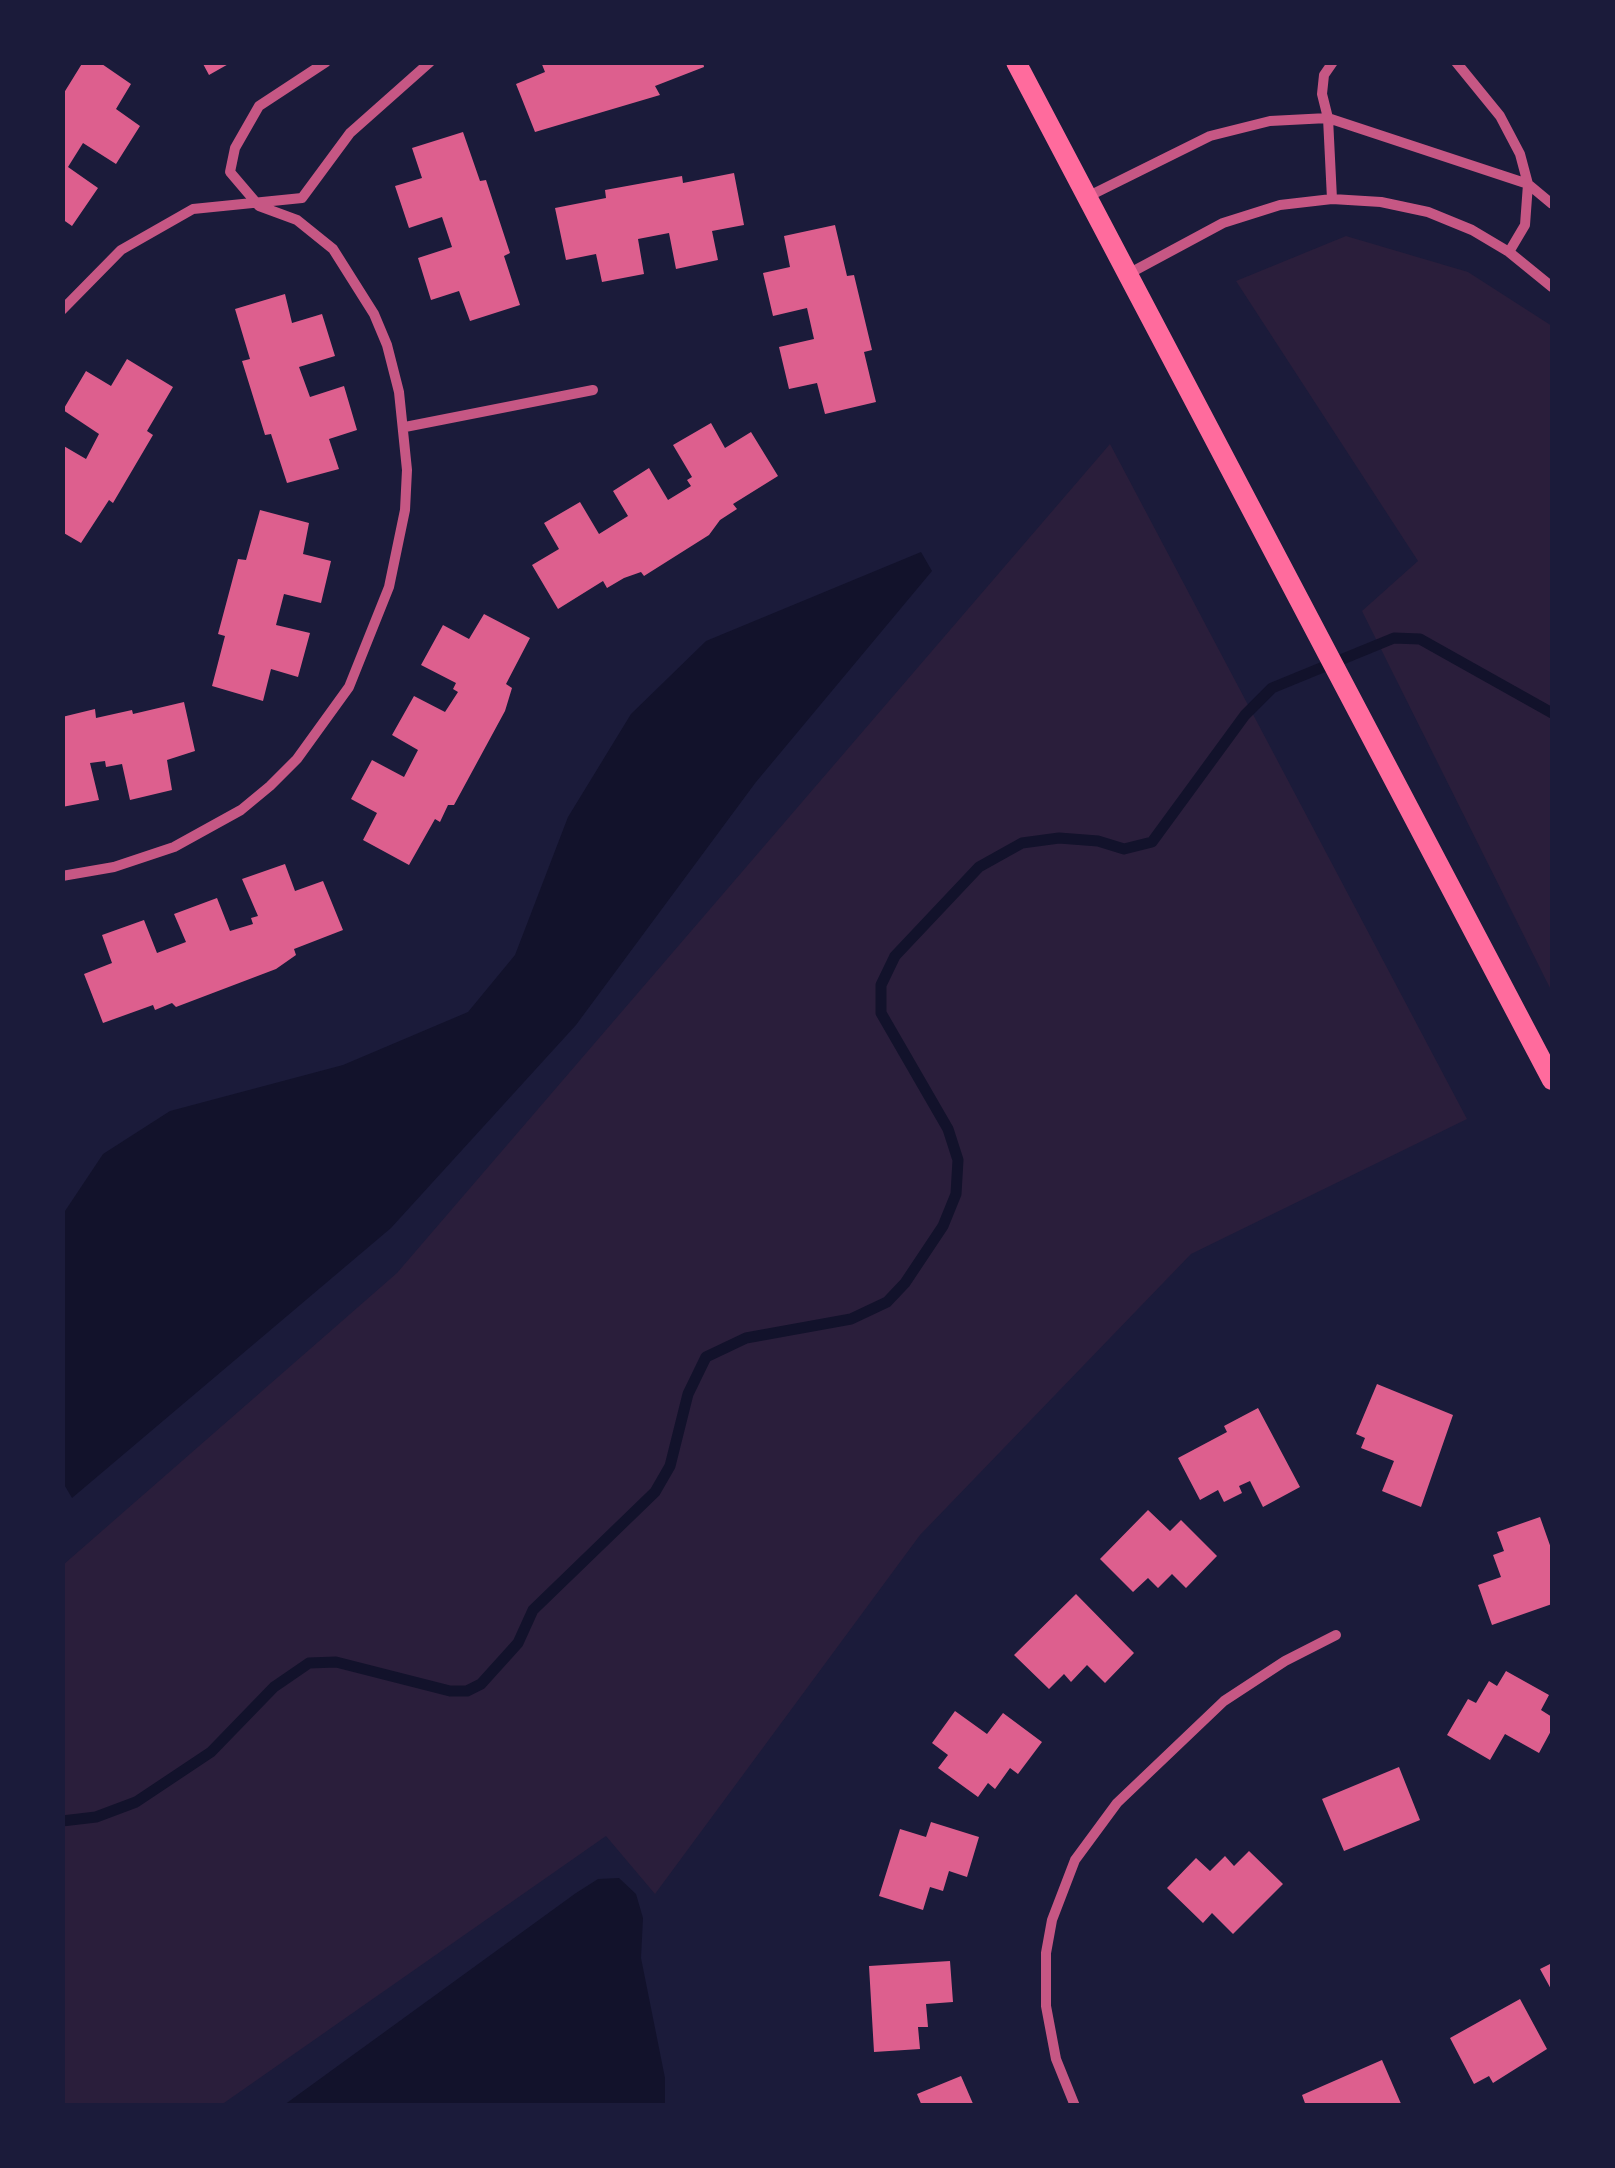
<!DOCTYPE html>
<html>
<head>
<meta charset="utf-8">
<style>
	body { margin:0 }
	#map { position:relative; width:1615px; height:2168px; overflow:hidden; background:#1b1b3a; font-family:"DejaVu Sans",sans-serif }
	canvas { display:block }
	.frame { position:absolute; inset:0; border:65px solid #1b1b3a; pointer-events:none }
</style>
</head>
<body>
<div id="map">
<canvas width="1615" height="2168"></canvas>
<div class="frame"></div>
</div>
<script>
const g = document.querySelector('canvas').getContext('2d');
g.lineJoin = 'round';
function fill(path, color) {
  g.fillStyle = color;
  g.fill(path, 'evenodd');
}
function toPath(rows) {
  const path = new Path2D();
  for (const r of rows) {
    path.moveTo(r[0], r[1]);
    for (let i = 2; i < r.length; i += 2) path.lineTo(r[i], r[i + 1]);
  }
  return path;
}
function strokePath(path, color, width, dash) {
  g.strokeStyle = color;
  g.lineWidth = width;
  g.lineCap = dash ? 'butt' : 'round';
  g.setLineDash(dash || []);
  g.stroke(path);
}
const green = toPath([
	[1346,236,1468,272,1552,326,1552,992,1362,611,1418,561,1236,281],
	[1110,444,1467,1119,1191,1254,920,1535,655,1894,606,1836,221,2105,63,2105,63,1565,397,1273]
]);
const water = toPath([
	[921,552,932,571,756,782,576,1025,391,1228,72,1498,62,1481,63,1214,103,1154,170,1111,343,1065,468,1012,515,955,568,817,631,714,706,641],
	[619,1878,636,1894,643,1918,641,1958,665,2078,665,2105,284,2105,576,1893,598,1879]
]);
const stream = toPath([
	[62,1821,96,1817,136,1802,211,1752,274,1687,309,1663,336,1662,450,1691,467,1691,481,1684,518,1643,533,1610,655,1492,670,1466,688,1394,706,1357,746,1338,851,1319,887,1302,905,1283,943,1226,956,1194,958,1160,948,1129,881,1013,881,985,895,956,979,867,1022,843,1059,838,1098,841,1124,849,1152,842,1245,715,1272,688,1394,638,1420,639,1552,713]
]);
const building = toPath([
	[83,62,99,62,131,84,116,109,140,126,116,164,83,143,68,167,98,188,72,226,62,219,62,96],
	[202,62,232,62,209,75],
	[541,62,703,62,704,67,655,86,660,95,535,132,516,84,545,72],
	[463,132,480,181,486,180,510,253,504,256,520,305,470,321,459,291,431,300,418,258,452,247,442,217,409,228,395,186,422,178,412,148],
	[734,173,744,225,712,231,718,260,676,269,669,233,638,239,644,274,602,282,596,254,566,260,555,208,606,198,605,190,682,176,683,183],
	[835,225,847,276,854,275,872,350,864,352,876,402,825,414,817,383,789,389,779,347,814,339,807,308,773,316,763,273,790,267,784,236],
	[285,294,292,323,322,314,335,356,299,367,310,397,344,386,357,430,329,439,339,469,287,483,271,434,265,435,242,361,250,359,235,309],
	[127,359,173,387,147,431,153,435,113,503,109,500,81,543,62,532,62,445,86,459,99,434,63,410,86,371,111,386],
	[711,423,725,448,751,432,778,476,733,504,737,509,720,520,709,535,644,576,641,572,624,578,607,588,603,581,558,609,532,565,559,549,544,523,580,502,599,534,628,516,613,491,649,468,668,500,691,486,687,480,692,477,673,445],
	[260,510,309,523,303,554,331,561,321,603,284,594,276,625,310,633,298,677,271,669,263,701,212,686,225,636,218,634,238,559,246,560],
	[484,614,530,638,506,684,512,688,505,711,454,805,448,805,440,822,435,819,409,865,363,840,377,813,351,799,372,760,404,777,418,750,392,735,414,696,445,712,458,692,453,689,456,683,421,665,443,625,469,639],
	[184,702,195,751,167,760,172,790,130,800,122,764,106,767,105,761,90,763,99,800,62,807,62,717,95,709,96,718,132,710,133,714],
	[285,864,295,891,323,881,343,930,294,949,296,955,276,969,176,1007,172,1003,155,1010,153,1005,103,1023,84,974,112,963,102,935,144,920,157,953,186,942,174,914,217,898,230,931,253,924,251,918,258,916,242,879],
	[1377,1384,1453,1415,1421,1507,1382,1491,1394,1461,1361,1448,1365,1438,1356,1434],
	[1258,1408,1300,1487,1263,1507,1250,1481,1239,1486,1242,1493,1224,1502,1218,1490,1200,1500,1178,1458,1227,1432,1224,1426],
	[1148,1510,1170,1531,1181,1520,1217,1556,1186,1588,1172,1574,1158,1588,1148,1578,1133,1592,1100,1559],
	[1540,1517,1552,1551,1552,1604,1492,1625,1478,1585,1501,1577,1493,1555,1504,1551,1497,1532],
	[1076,1594,1134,1653,1105,1683,1087,1665,1071,1682,1064,1674,1049,1689,1014,1655],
	[1506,1671,1549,1695,1541,1710,1552,1717,1552,1729,1539,1753,1505,1734,1490,1760,1447,1735,1468,1699,1476,1703,1489,1681,1497,1686],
	[955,1711,987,1734,1003,1713,1042,1742,1018,1774,1010,1768,995,1789,988,1783,978,1797,938,1768,948,1755,932,1743],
	[1399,1767,1420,1820,1344,1851,1322,1799],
	[931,1822,979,1837,967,1877,949,1871,943,1891,930,1887,923,1910,879,1896,900,1829,926,1837],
	[1249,1851,1283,1884,1233,1934,1212,1913,1203,1923,1167,1888,1196,1858,1210,1871,1225,1856,1234,1866],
	[950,1961,953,2002,926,2004,928,2027,918,2027,920,2049,874,2052,869,1966],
	[1552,1963,1552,1991,1540,1969],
	[1520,1999,1547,2049,1493,2083,1489,2076,1474,2084,1450,2038],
	[1382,2060,1402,2106,1306,2106,1302,2095],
	[961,2076,974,2106,922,2106,917,2094]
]);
const minor = toPath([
	[1456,62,1500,116,1520,154,1528,184,1525,225,1509,252],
	[1089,196,1210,136,1270,121,1328,118,1528,184,1552,204],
	[1332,199,1328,118,1322,94,1324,75,1333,62],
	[1130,273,1223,223,1280,205,1332,199,1381,202,1428,212,1472,230,1509,252,1552,287],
	[62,310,121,250,193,209,302,198,350,133,430,62],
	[405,427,593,390],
	[62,876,114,867,174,847,241,810,270,786,297,759,349,687,389,587,405,510,407,470,399,392,387,345,374,314,333,249,297,220,259,206,230,172,235,148,259,106,326,62],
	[1075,2106,1056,2059,1046,2006,1046,1953,1052,1920,1075,1860,1117,1803,1224,1701,1285,1661,1336,1635]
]);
const secondary = toPath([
	[1016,62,1552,1080]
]);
fill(green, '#2a1e3b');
fill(water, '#12122b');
strokePath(stream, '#12122b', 11);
fill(building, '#dd5f8e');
strokePath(minor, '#c65784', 10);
strokePath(secondary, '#ff6b9d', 20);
</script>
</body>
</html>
